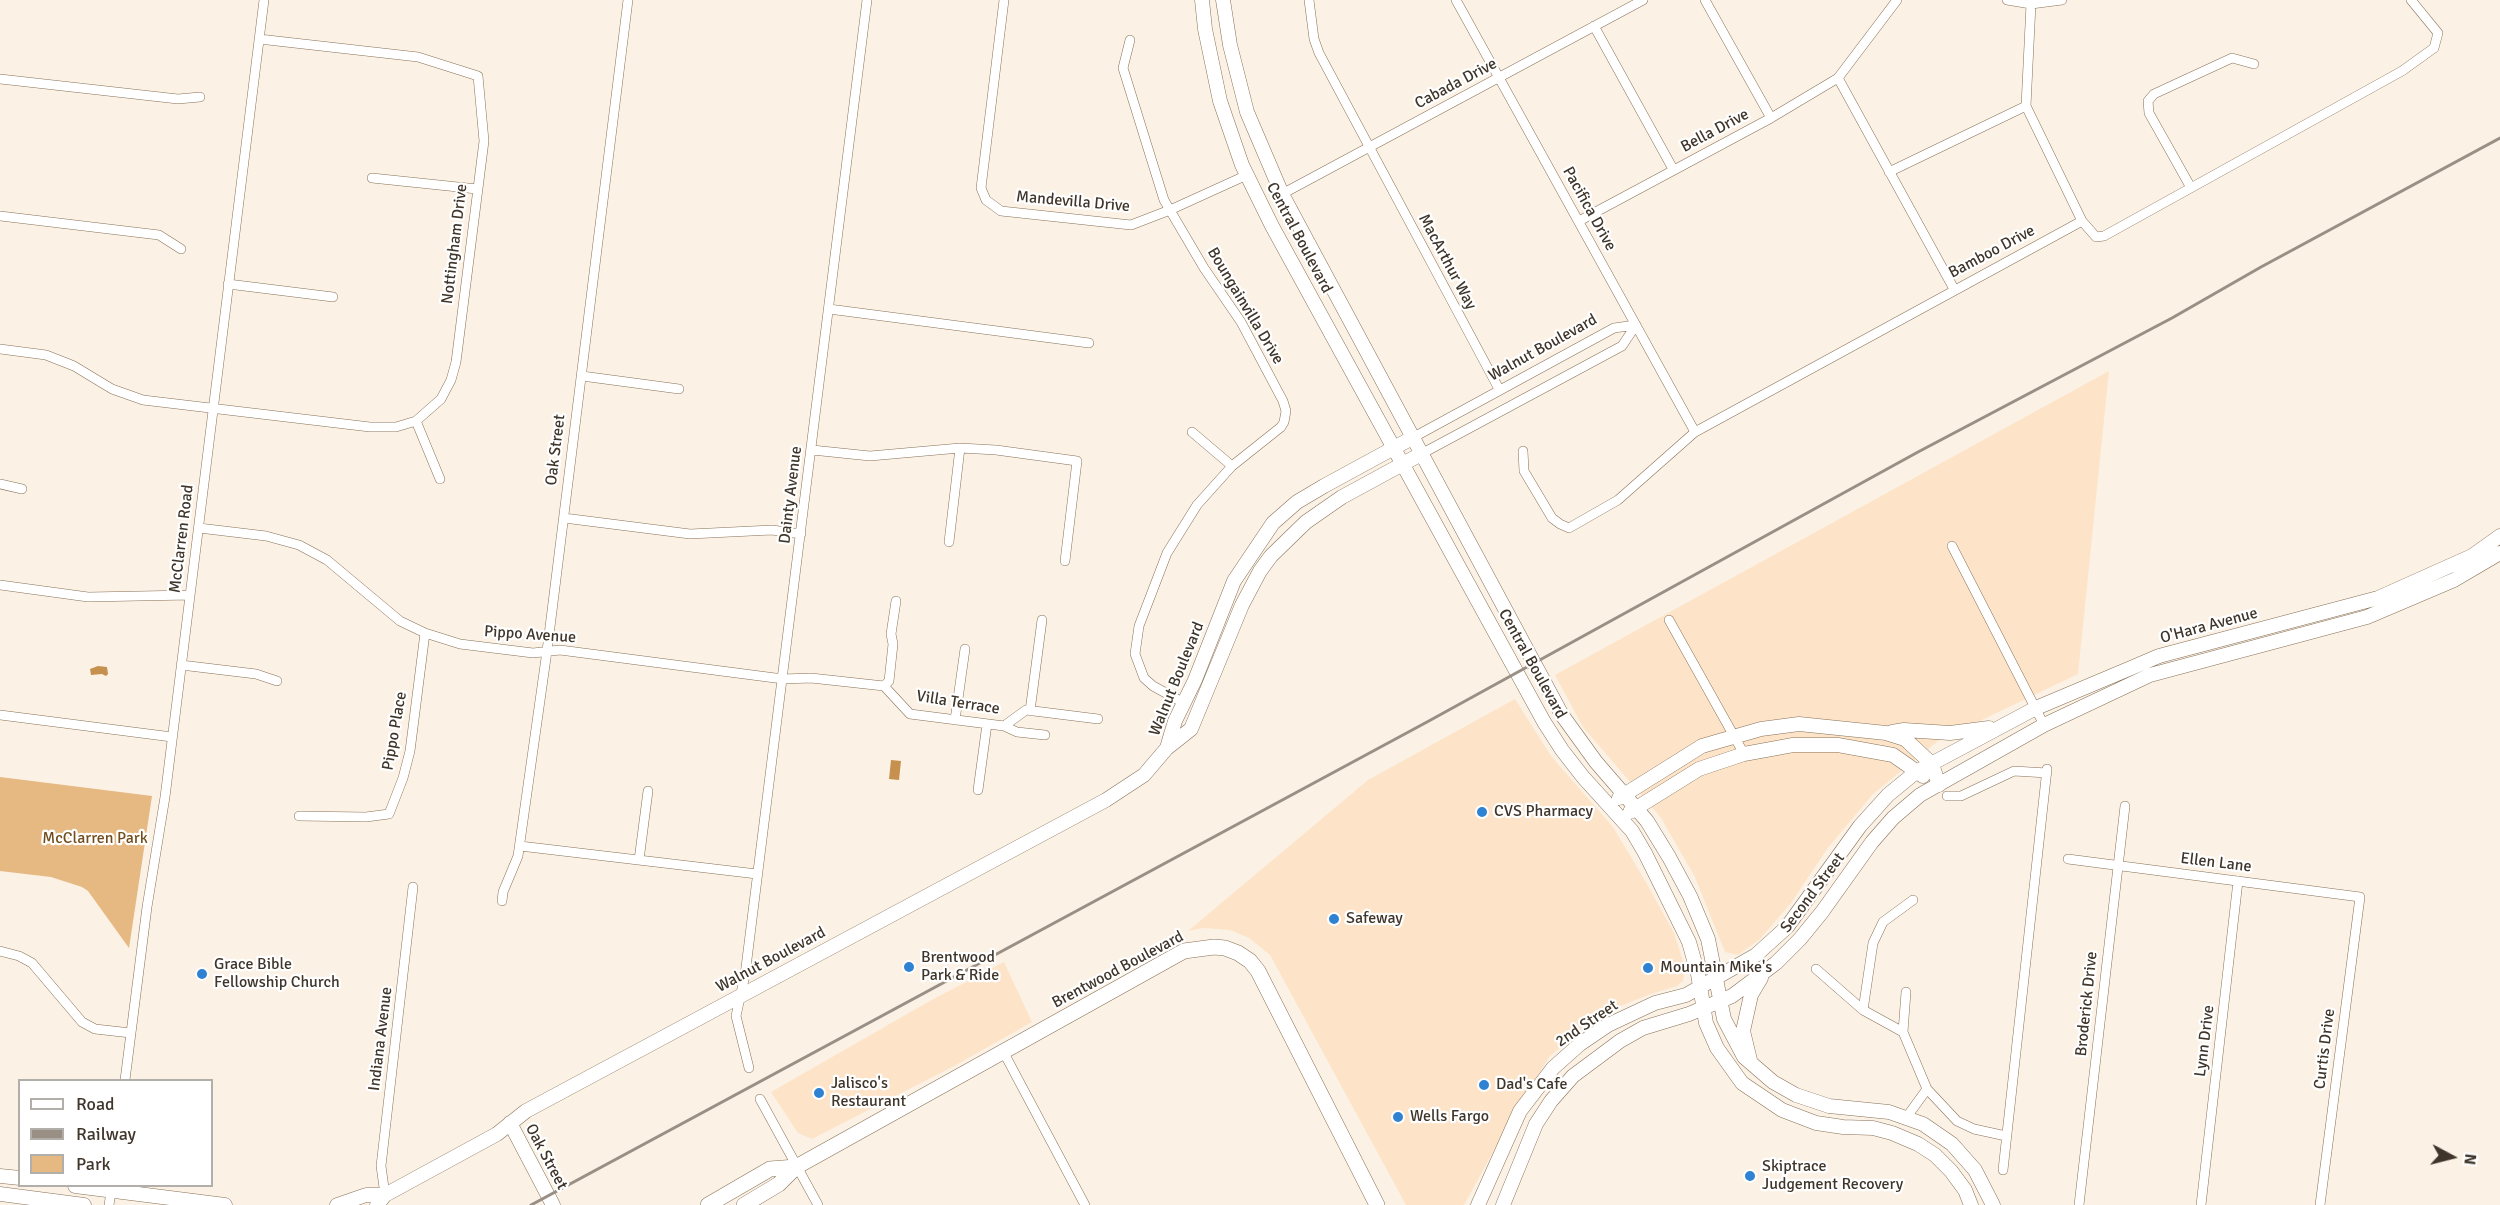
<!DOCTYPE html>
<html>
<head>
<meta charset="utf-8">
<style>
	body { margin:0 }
	#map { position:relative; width:2500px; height:1205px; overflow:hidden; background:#fbf1e5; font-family:Signika,sans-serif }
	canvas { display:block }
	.legend { position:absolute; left:18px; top:1079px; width:195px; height:108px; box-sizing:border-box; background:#fff; border:2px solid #b2aeaa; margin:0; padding:8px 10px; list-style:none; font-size:18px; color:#3f352a }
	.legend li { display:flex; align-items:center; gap:12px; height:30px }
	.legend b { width:30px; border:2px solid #b2aeaa }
	.north { position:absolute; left:2422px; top:1127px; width:60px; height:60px; -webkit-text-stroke:4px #fff; paint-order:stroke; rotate:97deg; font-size:16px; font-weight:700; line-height:24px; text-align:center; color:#3f352a }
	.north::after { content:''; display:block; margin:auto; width:21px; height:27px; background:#3f352a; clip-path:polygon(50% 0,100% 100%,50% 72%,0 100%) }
</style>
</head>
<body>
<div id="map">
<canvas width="2500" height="1205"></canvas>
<ul class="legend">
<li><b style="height:8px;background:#fff"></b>Road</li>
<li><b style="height:8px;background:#998f84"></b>Railway</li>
<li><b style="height:16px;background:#e6b882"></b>Park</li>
</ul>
<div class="north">N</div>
</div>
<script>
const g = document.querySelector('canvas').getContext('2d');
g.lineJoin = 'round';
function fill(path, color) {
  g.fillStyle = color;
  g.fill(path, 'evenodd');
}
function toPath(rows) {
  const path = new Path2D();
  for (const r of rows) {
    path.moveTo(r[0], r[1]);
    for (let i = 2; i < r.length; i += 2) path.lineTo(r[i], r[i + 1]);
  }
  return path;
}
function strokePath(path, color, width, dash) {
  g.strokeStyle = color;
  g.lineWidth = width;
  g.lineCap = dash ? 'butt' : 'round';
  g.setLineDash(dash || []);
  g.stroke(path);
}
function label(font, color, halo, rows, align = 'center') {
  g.font = font + ' Signika,sans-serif';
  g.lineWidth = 4.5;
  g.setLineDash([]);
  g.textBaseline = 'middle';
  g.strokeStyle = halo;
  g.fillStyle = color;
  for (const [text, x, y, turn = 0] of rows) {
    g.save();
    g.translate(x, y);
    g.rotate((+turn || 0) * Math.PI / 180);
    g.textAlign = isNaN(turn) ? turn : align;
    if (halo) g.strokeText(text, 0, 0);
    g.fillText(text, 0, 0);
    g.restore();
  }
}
const built = toPath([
	[2109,371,2078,674,1938,741,1873,794,1827,849,1791,903,1760,939,1738,955,1725,952,1695,877,1661,818,1583,727,1555,675],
	[1515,699,1551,756,1613,827,1647,884,1674,933,1682,958,1684,974,1683,981,1677,986,1648,995,1616,1008,1585,1027,1550,1056,1517,1108,1464,1205,1406,1205,1270,955,1249,938,1230,930,1203,928,1188,931,1368,780],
	[1004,962,1032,1022,956,1065,812,1139,798,1133,771,1092,928,1002]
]);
const green = toPath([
	[0,777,152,796,129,948,88,891,82,887,51,877,0,871]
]);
const water = toPath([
	[98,666,107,667,108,674,106,676,102,674,91,675,90,669],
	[891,760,901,761,899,780,889,779]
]);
const street = toPath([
	[1004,0,981,188,986,200,1001,211,1131,225,1170,210,1247,175],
	[1309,0,1314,39,1319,53,1499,389],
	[1456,0,1695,432],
	[1705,0,1771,118],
	[2031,4,2062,0],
	[1594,26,1673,169],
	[1130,40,1123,68,1164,200,1204,268,1241,322,1283,401,1286,411,1284,422,1281,427,1232,466,1197,505,1167,553,1139,626,1135,654,1144,678,1153,686,1184,703],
	[1838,78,1954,289],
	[0,79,178,99,200,97],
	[1889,172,2026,106],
	[372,178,477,189],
	[2190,186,2149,113,2148,101,2154,94,2232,58,2254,64],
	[1282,194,1643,0],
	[0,216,159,235,181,249],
	[1579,221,1771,118,1838,78,1897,0],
	[2082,221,2096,237,2104,236,2402,71,2434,48,2438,33,2411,0],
	[228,284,333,297],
	[829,309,1089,343],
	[0,349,46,355,74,366,112,389,143,400,370,427,396,427,416,421,441,399,451,380,456,362,484,141,478,76,418,57,259,39],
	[582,376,679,389],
	[416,421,440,479],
	[1192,432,1232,466],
	[1414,437,1614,328,1636,325],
	[812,450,870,456,960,448,996,450,1077,461,1065,561],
	[1523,451,1524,471,1552,518,1560,524,1569,528,1618,500,1695,432,2082,221,2026,106,2031,4,2007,0],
	[1423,453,1622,346,1636,325],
	[0,484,22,489],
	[564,518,690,534,772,530,801,534],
	[199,528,266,536,299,545,327,560,400,621,425,633,460,644,533,653,560,650,783,679,811,678,884,686,910,714,1004,726,1026,710,1098,719],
	[949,542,960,448],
	[1952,546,2044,725],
	[0,585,88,597,190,595],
	[1669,620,1744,754],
	[181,665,256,674,277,681],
	[884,686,889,681,893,644,891,634,896,601],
	[1030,711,1042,620],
	[0,715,172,737],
	[955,720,965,649],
	[1004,726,1017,732,1045,735],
	[978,790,987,724],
	[1947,796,1961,796,2014,771,2047,773],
	[299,816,366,817,389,814,403,778,410,751,425,633],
	[520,846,757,874],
	[2068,859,2360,897,2320,1205],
	[639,860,648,791],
	[502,901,503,892,518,856,547,651,628,0],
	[0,951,19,956,32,963,82,1022,95,1029,131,1033],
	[1816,969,1863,1010,1903,1032],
	[1906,992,1903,1032,1927,1089,1957,1121,1974,1129,2006,1136],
	[1863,1010,1873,943,1883,922,1913,900],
	[1004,1053,1085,1205],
	[749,1068,736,1016,745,975,867,0],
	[125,1080,147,907,165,797,264,0],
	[760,1099,818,1205],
	[1906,1118,1927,1089],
	[2003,1170,2047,769],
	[385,1195,381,1166,413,887],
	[109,1205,112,1186],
	[2079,1205,2125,806],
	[2201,1205,2238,881]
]);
const secondary = toPath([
	[1202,0,1205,29,1220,101,1242,165,1272,226,1544,722,1562,750,1583,777,1632,831,1645,853,1689,942,1698,974,1706,1023,1717,1048,1742,1083,1782,1110,1816,1123,1843,1127,1873,1128,1892,1133,1918,1144,1935,1155,1951,1171,1965,1190,1971,1205],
	[1223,0,1230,45,1247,112,1282,194,1562,715,1596,762,1647,821,1669,857,1690,896,1708,939,1724,1019,1744,1057,1773,1082,1796,1095,1829,1106,1889,1112,1923,1124,1952,1144,1975,1170,1993,1205],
	[1892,732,1904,730,1950,733,1989,728],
	[1167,748,1175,721,1195,680,1234,581,1273,523,1297,502,1324,486,1414,437],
	[1619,798,1702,746,1761,729,1799,724,1886,733,1905,739,1932,764,1939,785],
	[1630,812,1699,769,1744,754,1793,745,1838,745,1893,755,1923,776],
	[1750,1060,1743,1031,1751,995,1761,978],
	[510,1123,553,1205],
	[0,1176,20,1178],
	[75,1186,225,1205],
	[0,1194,84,1205],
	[337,1205,366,1195,385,1195],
	[377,1205,385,1195,497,1134,526,1111,1106,800,1144,775,1167,748,1191,729,1242,605,1260,571,1271,556,1306,522,1342,497,1423,453],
	[1478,1205,1520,1111,1553,1068,1580,1044,1608,1025,1655,1003,1686,995,1756,955,1787,927,1860,826,1888,795,1916,772,2036,708,2131,668,2159,656,2378,598,2472,556,2500,536],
	[1503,1205,1536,1124,1551,1101,1573,1076,1620,1041,1643,1028,1689,1014,1732,996,1776,963,1800,939,1822,912,1872,842,1893,818,1920,795,2044,725,2150,675,2367,617,2454,580,2500,553]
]);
const primary = toPath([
	[708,1205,770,1169,796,1167],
	[744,1205,779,1184,796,1167,1184,951,1214,947,1225,948,1238,953,1250,961,1258,971,1377,1205]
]);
const rail = toPath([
	[531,1205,1427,722,1918,452,2172,318,2261,267,2500,138]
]);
const markers = [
	[1482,812,6,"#2f82d1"],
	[1334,919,6,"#2f82d1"],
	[909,967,6,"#2f82d1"],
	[1648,968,6,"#2f82d1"],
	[202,974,6,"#2f82d1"],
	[1484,1085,6,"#2f82d1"],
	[819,1093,6,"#2f82d1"],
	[1398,1117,6,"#2f82d1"],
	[1750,1176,6,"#2f82d1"]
];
const streetNames = [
	["Cabada Drive",1456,84,-28],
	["Bella Drive",1715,131,-28],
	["Mandevilla Drive",1073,202,5],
	["Pacifica Drive",1589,209,61],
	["Central Boulevard",1299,238,62],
	["Nottingham Drive",455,244,-83],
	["Bamboo Drive",1992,252,-28],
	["MacArthur Way",1447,262,62],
	["Boungainvilla Drive",1245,306,59],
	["Walnut Boulevard",1543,348,-29],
	["Oak Street",556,450,-83],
	["Dainty Avenue",791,495,-83],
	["McClarren Road",182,539,-83],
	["O'Hara Avenue",2209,626,-15],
	["Pippo Avenue",530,635,4],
	["Central Boulevard",1532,664,61],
	["Walnut Boulevard",1177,679,-68],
	["Villa Terrace",958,703,9],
	["Pippo Place",395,731,-80],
	["Ellen Lane",2216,863,7],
	["Second Street",1813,893,-53],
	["Walnut Boulevard",771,960,-28],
	["Brentwood Boulevard",1118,970,-28],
	["Broderick Drive",2087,1004,-84],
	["2nd Street",1587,1024,-34],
	["Indiana Avenue",381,1039,-83],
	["Lynn Drive",2205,1041,-83],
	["Curtis Drive",2325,1049,-83],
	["Oak Street",546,1157,62]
];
const poiNames = [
	["CVS Pharmacy",1494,812],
	["Safeway",1346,919],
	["Brentwood",921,958],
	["Park & Ride",921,976],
	["Grace Bible",214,965],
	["Fellowship Church",214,983],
	["Mountain Mike's",1660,968],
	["Jalisco's",831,1084],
	["Restaurant",831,1102],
	["Dad's Cafe",1496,1085],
	["Wells Fargo",1410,1117],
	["Skiptrace",1762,1167],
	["Judgement Recovery",1762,1185]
];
const parkNames = [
	["McClarren Park",95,839]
];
fill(built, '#fde4c8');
fill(green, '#e6b882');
fill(water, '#c6914e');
strokePath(street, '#887157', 10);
strokePath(secondary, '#887157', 15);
strokePath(primary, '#887157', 16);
strokePath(street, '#fff', 9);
strokePath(secondary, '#fff', 14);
strokePath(primary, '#fff', 15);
strokePath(rail, '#998f84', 3);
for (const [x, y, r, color] of markers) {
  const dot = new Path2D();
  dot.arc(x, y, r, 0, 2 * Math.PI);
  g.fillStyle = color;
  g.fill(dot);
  strokePath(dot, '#fff', 2);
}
label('16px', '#3f352a', '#fff', streetNames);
label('16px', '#3f352a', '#fff', poiNames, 'left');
label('16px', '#724d1b', '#fff', parkNames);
</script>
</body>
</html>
